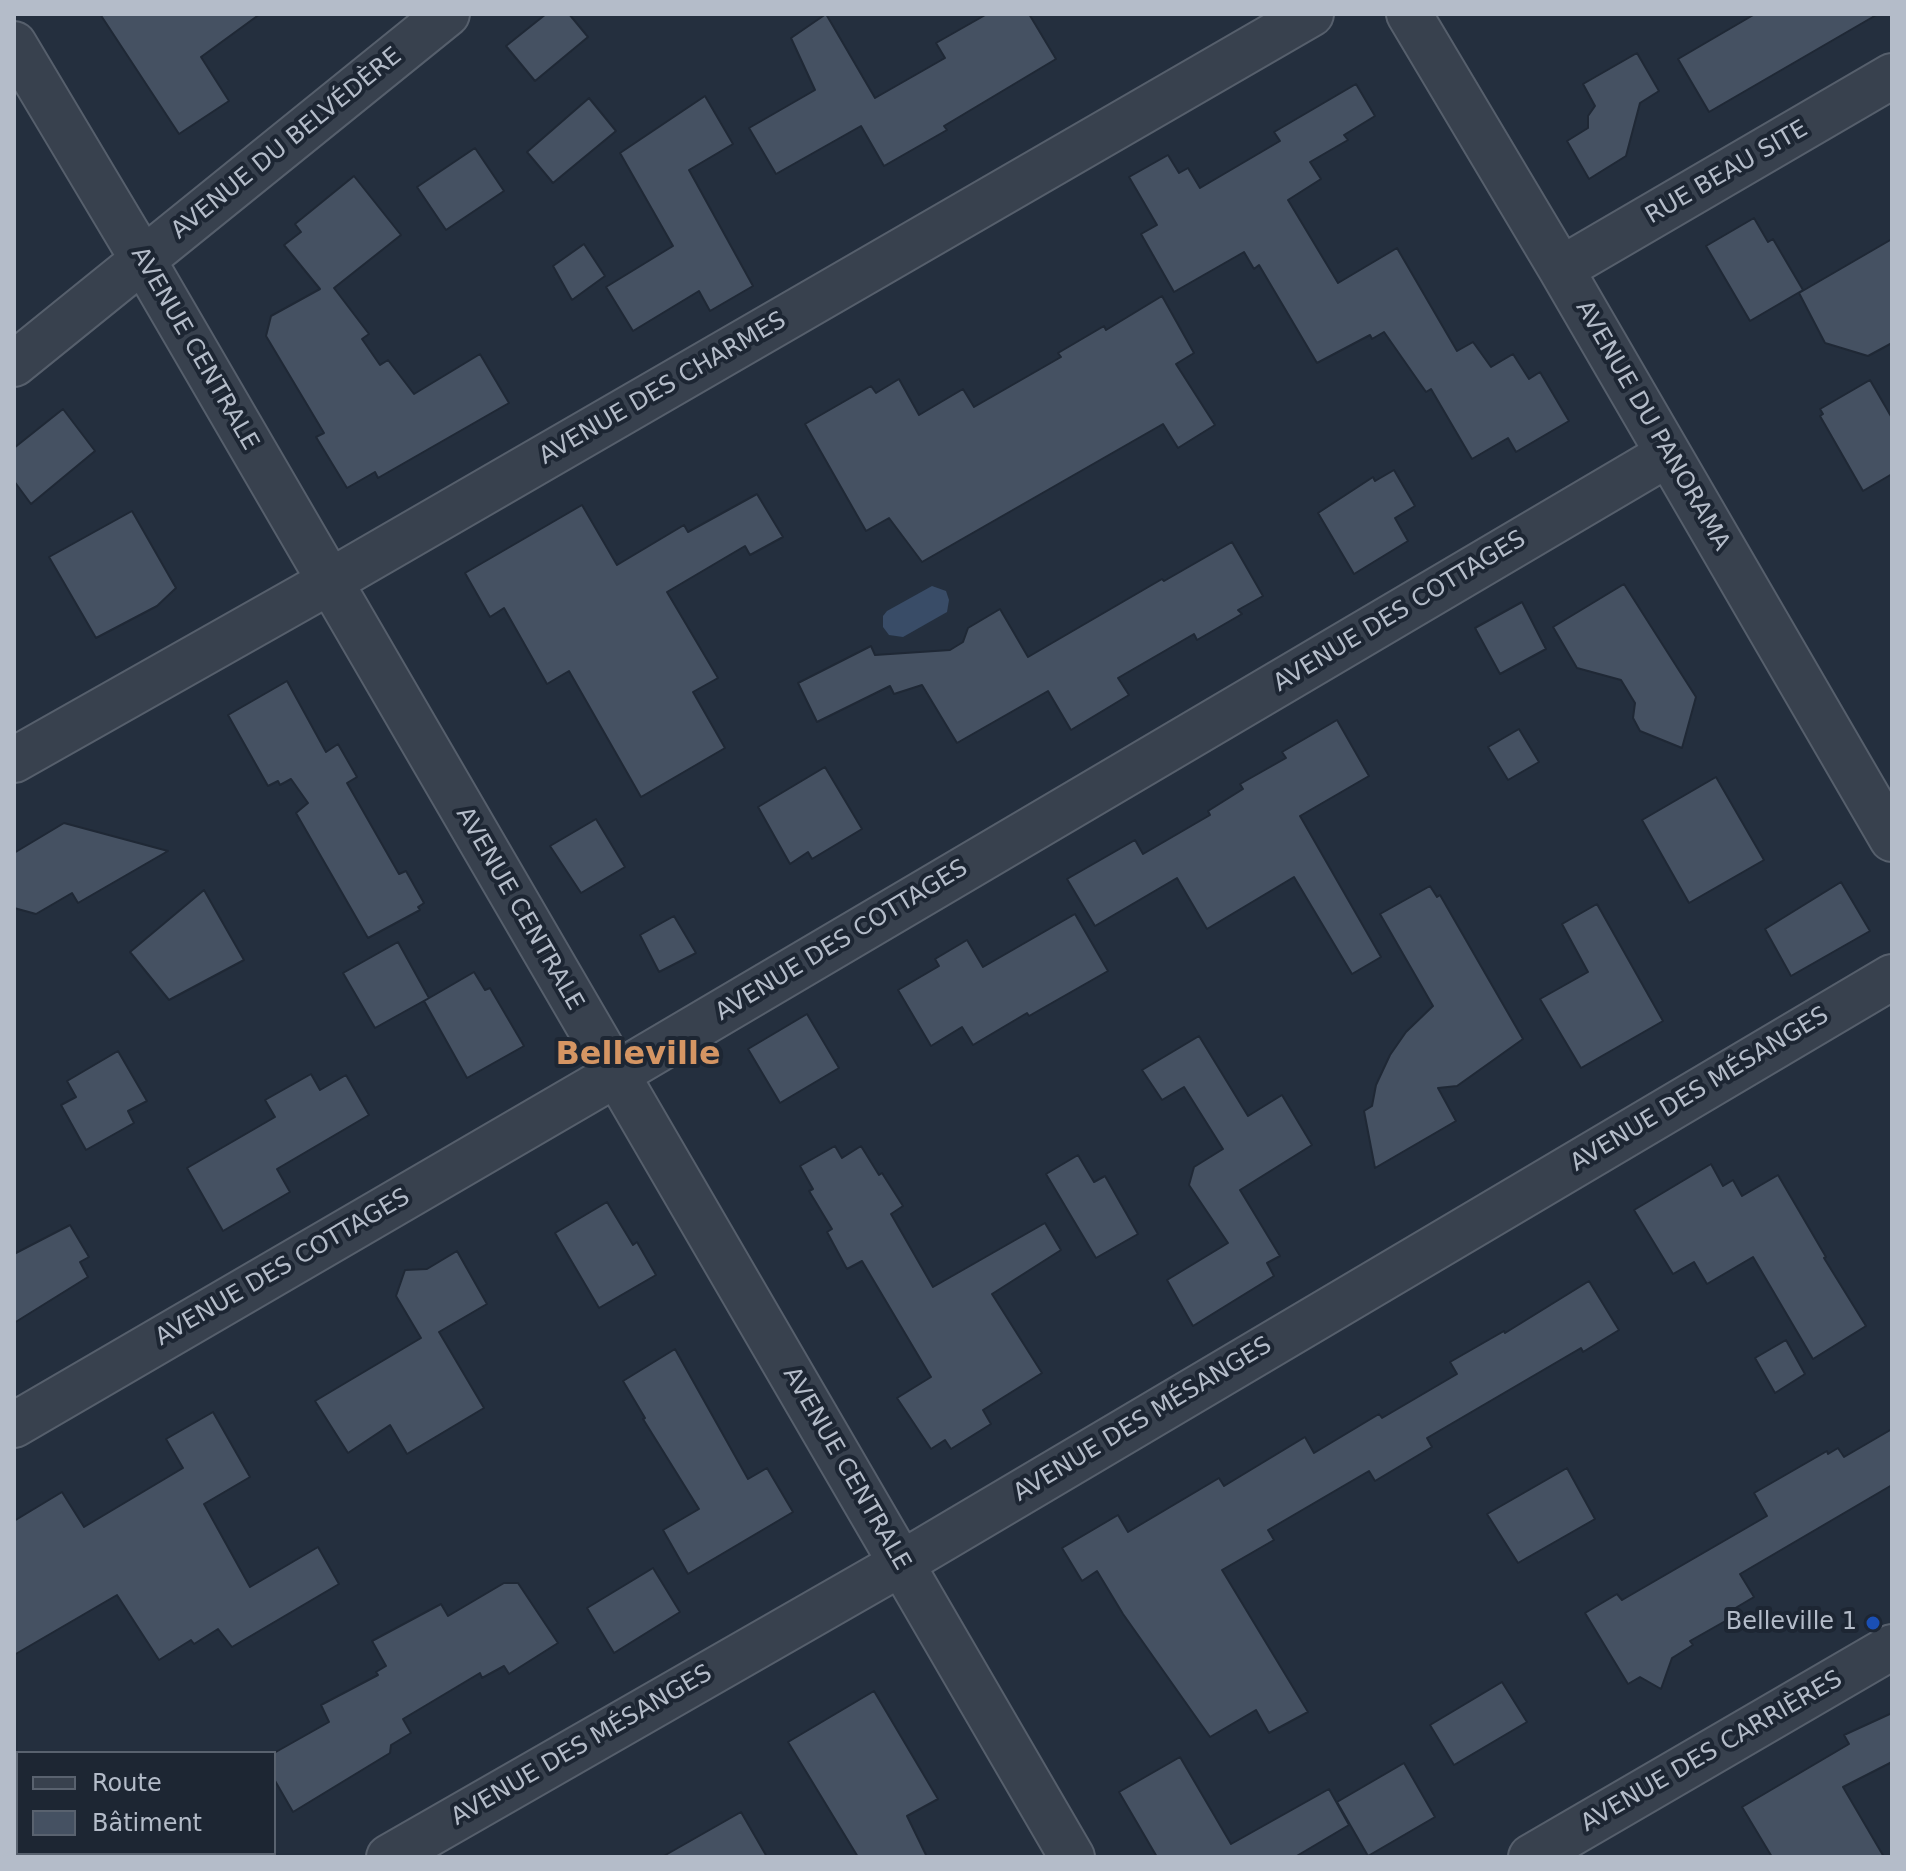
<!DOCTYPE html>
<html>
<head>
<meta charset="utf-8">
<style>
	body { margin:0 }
	#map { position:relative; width:1906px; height:1871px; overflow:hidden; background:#242f3e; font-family:"DejaVu Sans",sans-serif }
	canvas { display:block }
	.frame { position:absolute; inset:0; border:16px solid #b4bcc9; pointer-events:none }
	.legend { position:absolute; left:16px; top:1751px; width:260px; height:104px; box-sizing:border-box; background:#1d2633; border:2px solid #59626f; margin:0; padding:10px 14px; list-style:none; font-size:24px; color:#b4bcc9 }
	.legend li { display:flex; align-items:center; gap:16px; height:40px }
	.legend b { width:40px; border:2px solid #59626f }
</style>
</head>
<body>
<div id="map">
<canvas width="1906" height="1871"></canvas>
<div class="frame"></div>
<ul class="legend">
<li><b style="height:10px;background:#38414e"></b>Route</li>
<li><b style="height:22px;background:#455162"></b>Bâtiment</li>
</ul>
</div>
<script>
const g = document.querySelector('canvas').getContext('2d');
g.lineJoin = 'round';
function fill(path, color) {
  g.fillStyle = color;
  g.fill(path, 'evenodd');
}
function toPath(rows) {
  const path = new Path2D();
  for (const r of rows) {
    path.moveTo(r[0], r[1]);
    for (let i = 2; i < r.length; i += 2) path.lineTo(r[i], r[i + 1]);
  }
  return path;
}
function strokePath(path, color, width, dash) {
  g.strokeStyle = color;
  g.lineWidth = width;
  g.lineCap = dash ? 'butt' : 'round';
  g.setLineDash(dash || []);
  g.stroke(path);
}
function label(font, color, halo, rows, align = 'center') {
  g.font = font + ' "DejaVu Sans",sans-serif';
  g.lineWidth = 8;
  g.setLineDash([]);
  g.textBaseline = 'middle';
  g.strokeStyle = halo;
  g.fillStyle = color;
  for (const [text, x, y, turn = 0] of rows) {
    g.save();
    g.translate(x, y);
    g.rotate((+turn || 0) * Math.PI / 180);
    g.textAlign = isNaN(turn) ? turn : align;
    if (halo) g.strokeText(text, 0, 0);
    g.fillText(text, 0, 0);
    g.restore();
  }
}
const water = toPath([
	[932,586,946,591,949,600,947,612,903,637,889,635,883,627,883,616,887,611]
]);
const building = toPath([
	[100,14,260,14,201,57,229,101,179,134,100,14],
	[546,14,569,14,588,37,535,81,506,46,546,14],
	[826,14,875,98,945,58,936,43,987,14,1029,14,1056,59,944,126,947,130,884,166,861,126,776,174,749,128,815,90,791,38,826,14],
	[1755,14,1878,14,1709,112,1678,59,1755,14],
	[1637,53,1659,91,1640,103,1626,156,1589,179,1567,141,1588,128,1588,116,1595,106,1583,84,1637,53],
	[1356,84,1375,116,1344,135,1348,140,1310,162,1321,179,1288,200,1338,283,1397,248,1457,351,1473,342,1491,367,1513,354,1529,379,1540,372,1569,421,1516,452,1508,438,1472,459,1431,389,1426,392,1384,332,1372,339,1370,335,1317,363,1259,265,1254,269,1244,252,1174,292,1141,234,1157,225,1129,177,1168,155,1179,173,1188,168,1200,188,1280,141,1274,132,1356,84],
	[705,96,733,144,689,170,753,286,710,311,699,291,633,331,606,287,673,246,620,153,705,96],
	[589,98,616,131,553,183,527,152,589,98],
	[475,148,504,191,446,230,417,187,475,148],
	[354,176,401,235,334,288,369,334,362,339,380,365,388,360,414,394,480,354,509,403,378,478,375,472,347,488,316,437,324,433,266,336,271,316,320,289,284,245,301,232,295,224,354,176],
	[1754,218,1768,242,1773,239,1803,290,1750,321,1706,246,1754,218],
	[1892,239,1892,343,1868,356,1825,343,1799,293,1892,239],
	[584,244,605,276,572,300,553,266,584,244],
	[1162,296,1194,353,1176,364,1215,425,1178,448,1163,424,922,562,889,518,866,531,805,424,871,386,876,393,899,379,919,415,963,389,974,407,1061,357,1058,353,1104,326,1106,330,1162,296],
	[1870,380,1892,418,1892,474,1863,491,1820,416,1823,414,1820,409,1870,380],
	[63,409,95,451,31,504,14,481,14,448,63,409],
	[1394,470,1415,506,1395,518,1408,541,1354,574,1318,513,1373,477,1375,481,1394,470],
	[757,494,783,537,750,555,745,546,667,592,718,678,693,692,725,748,641,797,569,671,547,684,504,608,490,617,465,573,582,505,617,565,684,525,688,532,757,494],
	[132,511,176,588,157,606,96,638,49,557,132,511],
	[1232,542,1263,596,1238,610,1242,614,1197,640,1194,634,1118,678,1129,695,1071,730,1048,691,957,743,922,685,894,694,890,686,817,722,798,683,871,646,875,655,950,650,963,642,968,628,1000,609,1028,657,1162,579,1164,581,1232,542],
	[1624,584,1696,697,1682,748,1640,731,1633,718,1635,703,1621,680,1577,668,1553,627,1624,584],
	[1522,602,1546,649,1500,674,1475,628,1522,602],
	[287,681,326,752,338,744,357,777,347,783,399,874,406,871,424,903,418,907,420,910,368,938,296,813,308,803,291,779,280,785,278,781,268,786,228,715,287,681],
	[1337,720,1369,776,1300,816,1381,957,1352,974,1294,877,1207,929,1177,878,1095,926,1067,879,1135,840,1143,854,1210,815,1208,811,1243,789,1240,784,1286,758,1282,752,1337,720],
	[1519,729,1539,762,1508,780,1488,747,1519,729],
	[825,767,862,829,812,859,808,852,790,864,758,807,825,767],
	[1716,777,1764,860,1689,903,1642,820,1716,777],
	[596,819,625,867,581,893,550,846,596,819],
	[64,823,168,851,78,903,72,893,36,914,14,908,14,853,64,823],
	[1841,882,1870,931,1791,976,1765,929,1841,882],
	[1430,886,1437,897,1440,895,1523,1039,1457,1086,1438,1088,1456,1121,1375,1168,1364,1111,1372,1106,1376,1085,1390,1055,1406,1032,1433,1006,1380,914,1430,886],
	[204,890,244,960,169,1000,130,952,204,890],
	[1597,904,1663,1021,1581,1068,1540,999,1588,972,1562,924,1597,904],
	[1075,914,1108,971,1029,1016,1027,1013,973,1045,962,1027,931,1046,898,990,939,966,935,959,967,940,983,967,1075,914],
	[674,916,696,953,659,972,640,935,674,916],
	[398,942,429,998,375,1028,343,973,398,942],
	[474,972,485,990,490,988,524,1046,467,1078,424,1001,474,972],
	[807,1014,839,1068,780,1103,748,1049,807,1014],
	[1199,1036,1248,1116,1282,1095,1312,1145,1240,1190,1280,1256,1267,1263,1274,1276,1193,1326,1167,1280,1228,1243,1189,1185,1194,1167,1223,1149,1184,1087,1162,1100,1142,1070,1199,1036],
	[118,1051,147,1101,128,1111,134,1123,86,1150,61,1105,76,1097,67,1081,118,1051],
	[311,1074,320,1090,346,1075,369,1115,277,1169,290,1192,223,1231,187,1168,275,1117,265,1100,311,1074],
	[835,1146,842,1158,861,1146,879,1175,882,1173,903,1206,891,1214,933,1287,1045,1223,1061,1250,992,1294,1042,1373,983,1410,991,1424,951,1449,945,1440,931,1449,897,1398,931,1377,862,1261,847,1269,827,1232,832,1229,809,1191,813,1189,800,1166,835,1146],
	[1078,1155,1094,1182,1105,1176,1138,1234,1096,1258,1046,1174,1078,1155],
	[1711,1164,1723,1186,1733,1180,1742,1196,1778,1175,1826,1257,1824,1258,1866,1326,1813,1359,1753,1257,1707,1284,1694,1262,1673,1274,1634,1210,1711,1164],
	[607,1202,633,1245,637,1242,656,1275,599,1308,555,1233,607,1202],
	[70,1225,89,1257,80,1262,88,1277,14,1323,14,1254,70,1225],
	[457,1251,487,1304,439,1332,484,1408,407,1454,390,1425,348,1453,315,1401,421,1338,396,1296,405,1270,427,1269,457,1251],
	[1589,1281,1619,1330,1583,1352,1581,1348,1427,1438,1432,1447,1375,1481,1369,1471,1268,1530,1274,1540,1222,1570,1308,1712,1269,1733,1256,1710,1210,1737,1123,1614,1097,1571,1082,1581,1062,1548,1118,1515,1128,1532,1219,1478,1224,1486,1305,1437,1314,1453,1379,1414,1382,1418,1457,1374,1450,1362,1504,1331,1505,1333,1589,1281],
	[1786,1340,1805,1374,1775,1393,1755,1358,1786,1340],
	[675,1349,748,1479,767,1468,793,1512,688,1574,663,1530,699,1509,643,1419,645,1418,623,1381,675,1349],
	[213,1412,250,1477,204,1504,250,1587,318,1547,339,1584,232,1647,218,1629,194,1644,191,1640,159,1660,117,1595,14,1655,14,1521,62,1492,84,1527,183,1468,166,1439,213,1412],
	[1892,1429,1892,1485,1740,1574,1754,1597,1732,1610,1736,1615,1690,1641,1693,1645,1672,1658,1661,1689,1640,1677,1628,1684,1585,1613,1617,1594,1622,1600,1767,1516,1754,1493,1827,1451,1828,1454,1838,1448,1844,1457,1892,1429],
	[1567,1468,1595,1519,1518,1563,1487,1514,1567,1468],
	[653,1568,680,1612,614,1653,587,1608,653,1568],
	[504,1583,518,1583,558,1643,509,1674,504,1666,482,1678,480,1673,403,1719,411,1733,391,1745,390,1753,293,1812,274,1779,274,1753,329,1722,321,1705,378,1675,376,1672,386,1666,372,1641,441,1604,448,1616,504,1583],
	[1502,1682,1527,1722,1454,1765,1430,1725,1502,1682],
	[874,1691,938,1799,907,1816,927,1857,858,1857,788,1742,874,1691],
	[1892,1713,1892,1762,1843,1787,1884,1857,1772,1857,1742,1807,1849,1744,1844,1735,1892,1713],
	[1180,1757,1231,1844,1329,1789,1349,1825,1295,1857,1157,1857,1119,1792,1180,1757],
	[1404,1763,1435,1817,1368,1856,1337,1802,1404,1763],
	[741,1812,767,1857,662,1857,741,1812]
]);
const street = toPath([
	[1409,14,1561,269,1892,839],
	[14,44,143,260,1072,1857],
	[1561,269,1892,76],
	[14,364,447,14],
	[14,760,329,582,1311,14],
	[14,1425,615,1075,1668,454],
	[389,1857,902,1563,1892,977],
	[1531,1857,1892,1647]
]);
const markers = [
	[1873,1623,8,"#1a4fb4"]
];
const streetNames = [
	["AVENUE DU BELVÉDÈRE",287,144,-39],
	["RUE BEAU SITE",1727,173,-30],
	["AVENUE CENTRALE",194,349,60],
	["AVENUE DES CHARMES",663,389,-30],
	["AVENUE DU PANORAMA",1652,426,60],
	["AVENUE DES COTTAGES",1400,612,-31],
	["AVENUE CENTRALE",519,909,60],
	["AVENUE DES COTTAGES",842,941,-31],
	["AVENUE DES MÉSANGES",1700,1090,-31],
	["AVENUE DES COTTAGES",283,1268,-30],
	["AVENUE DES MÉSANGES",1143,1420,-31],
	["AVENUE CENTRALE",846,1469,60],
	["AVENUE DES MÉSANGES",582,1746,-30],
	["AVENUE DES CARRIÈRES",1712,1752,-30]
];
const poiNames = [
	["Belleville 1",1857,1623]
];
const districtNames = [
	["Belleville",638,1056]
];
fill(water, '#394c67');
fill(building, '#455162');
strokePath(building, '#1f2835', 2);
strokePath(street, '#565f6c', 48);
strokePath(street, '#38414e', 44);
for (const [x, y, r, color] of markers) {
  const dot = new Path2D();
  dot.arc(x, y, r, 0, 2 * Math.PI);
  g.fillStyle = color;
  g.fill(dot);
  strokePath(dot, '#1d2633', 3);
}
label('24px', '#b4bcc9', '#1d2633', streetNames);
label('24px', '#b4bcc9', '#1d2633', poiNames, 'right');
label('bold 32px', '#d59563', '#1d2633', districtNames);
</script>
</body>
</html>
